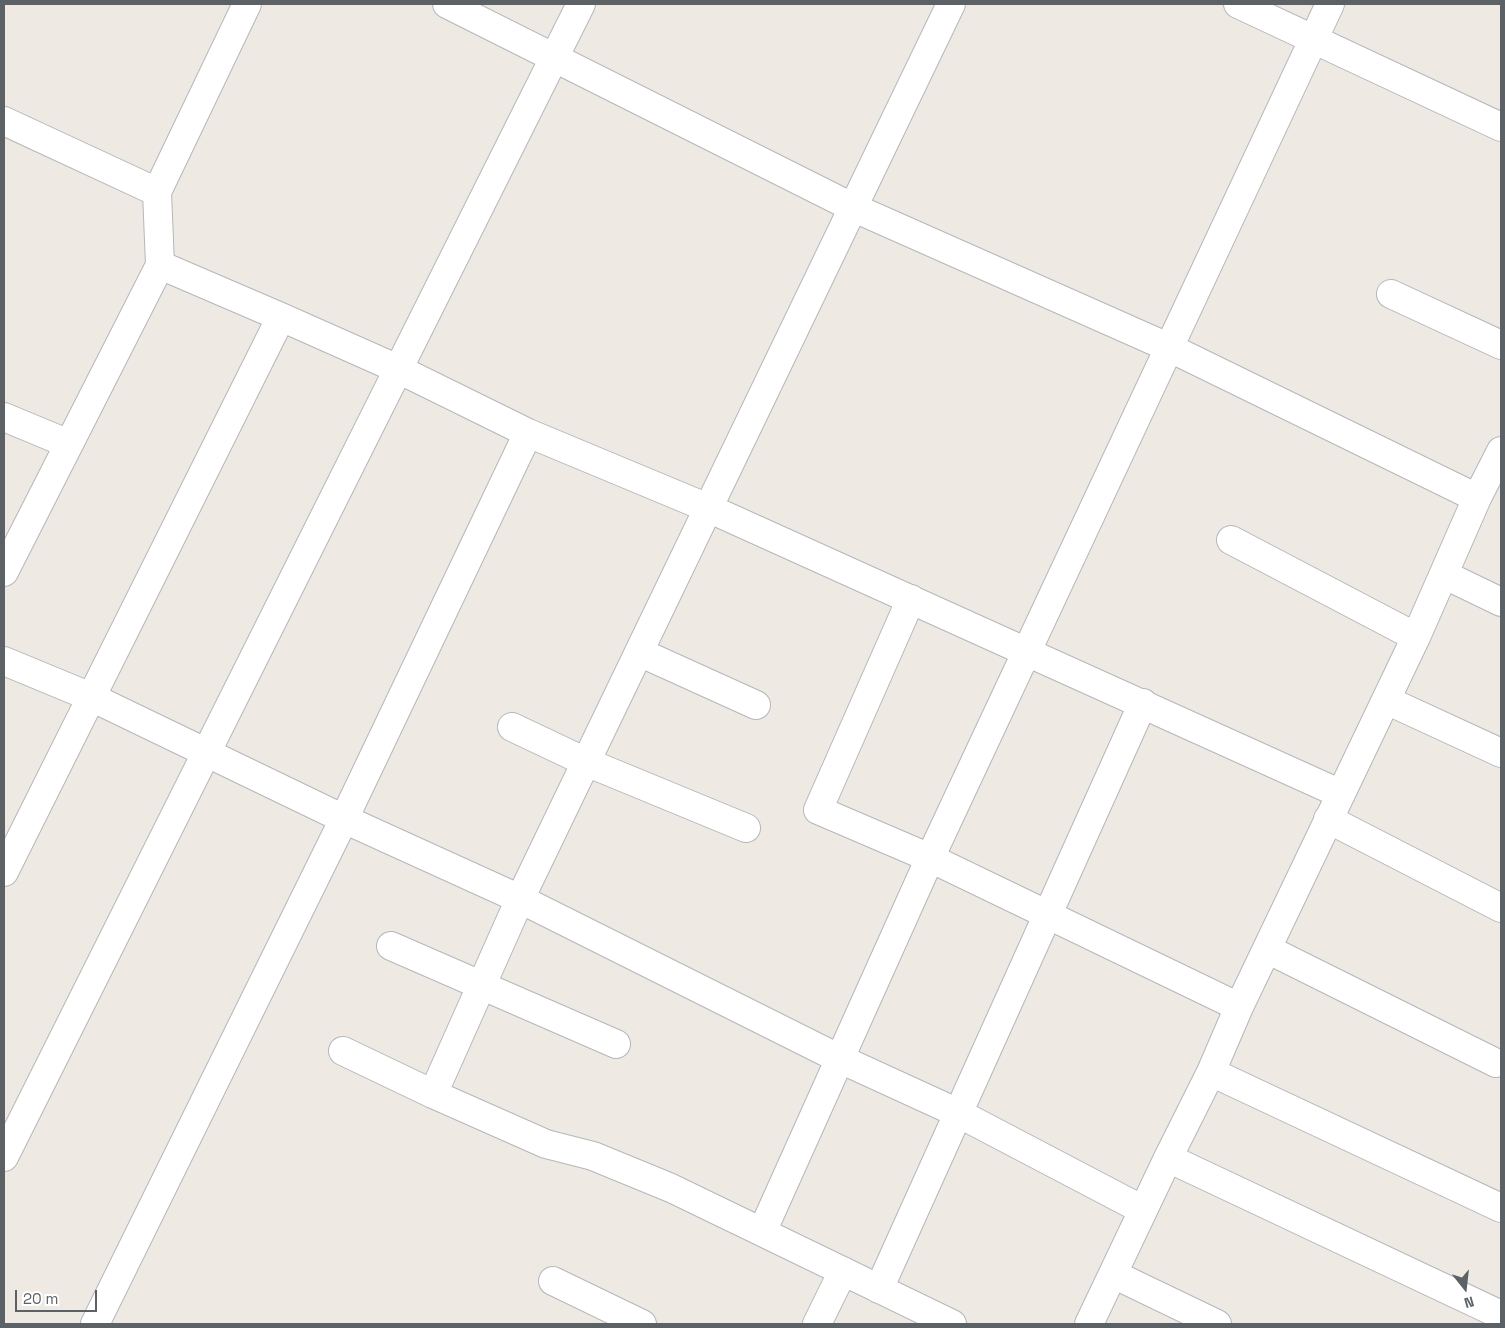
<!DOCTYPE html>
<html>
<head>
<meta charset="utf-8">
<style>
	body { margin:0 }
	#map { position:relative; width:1505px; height:1328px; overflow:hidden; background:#eee9e3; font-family:"Space Grotesk",sans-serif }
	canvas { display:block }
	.frame { position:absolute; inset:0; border:5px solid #5b6164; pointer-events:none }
	.north { position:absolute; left:1440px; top:1263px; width:50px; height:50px; -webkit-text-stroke:4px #fff; paint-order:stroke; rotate:164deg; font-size:14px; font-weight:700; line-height:20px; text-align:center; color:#5b6164 }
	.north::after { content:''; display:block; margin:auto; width:18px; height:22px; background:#5b6164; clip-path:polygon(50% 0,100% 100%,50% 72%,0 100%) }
	.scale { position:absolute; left:15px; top:1290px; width:82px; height:22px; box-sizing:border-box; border:2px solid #5b6164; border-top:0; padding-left:6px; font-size:15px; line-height:18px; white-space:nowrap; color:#5b6164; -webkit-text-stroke:4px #fff; paint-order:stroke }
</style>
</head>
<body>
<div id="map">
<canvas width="1505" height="1328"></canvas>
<div class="frame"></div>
<div class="north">N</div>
<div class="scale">20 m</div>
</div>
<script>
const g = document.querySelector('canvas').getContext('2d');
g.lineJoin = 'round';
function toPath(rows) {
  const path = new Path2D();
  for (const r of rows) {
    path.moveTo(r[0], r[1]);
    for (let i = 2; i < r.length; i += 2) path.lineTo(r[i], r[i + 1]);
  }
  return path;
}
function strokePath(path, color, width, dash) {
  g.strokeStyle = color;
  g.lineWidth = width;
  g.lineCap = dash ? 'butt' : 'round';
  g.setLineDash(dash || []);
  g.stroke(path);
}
const street = toPath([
	[447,4,852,207,1170,348,1477,498],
	[1238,4,1501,127],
	[4,121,157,192,247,4],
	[157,192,160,265],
	[1391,294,1501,345],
	[4,417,69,444],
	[1231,540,1416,637],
	[4,572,160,265,281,317,398,369,528,433,708,508,1341,794],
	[1445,575,1501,602],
	[911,599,818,810,930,858,1239,1007],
	[639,652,756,705],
	[4,661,91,697,344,819,528,433],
	[1386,700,1501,753],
	[512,727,586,762,746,828],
	[1328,819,1501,908],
	[4,872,281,317],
	[391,946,616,1044],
	[1267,949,1496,1063],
	[343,1051,433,1094,546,1144,593,1156,671,1188,762,1232],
	[1211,1072,1501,1208],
	[433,1094,520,899,838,1058,958,1113,1143,1210],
	[4,1157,581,4],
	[1168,1158,1501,1315],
	[1113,1274,1217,1324],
	[553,1281,642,1324],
	[879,1289,1143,703],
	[95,1324,344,819,520,899,951,4],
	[817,1324,843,1271],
	[952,1324,762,1232,930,858,1330,4],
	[1089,1324,1168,1158,1211,1072,1239,1007,1416,637,1477,498,1501,451]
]);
strokePath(street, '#b4b7ba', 30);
strokePath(street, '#fff', 28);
</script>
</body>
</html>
